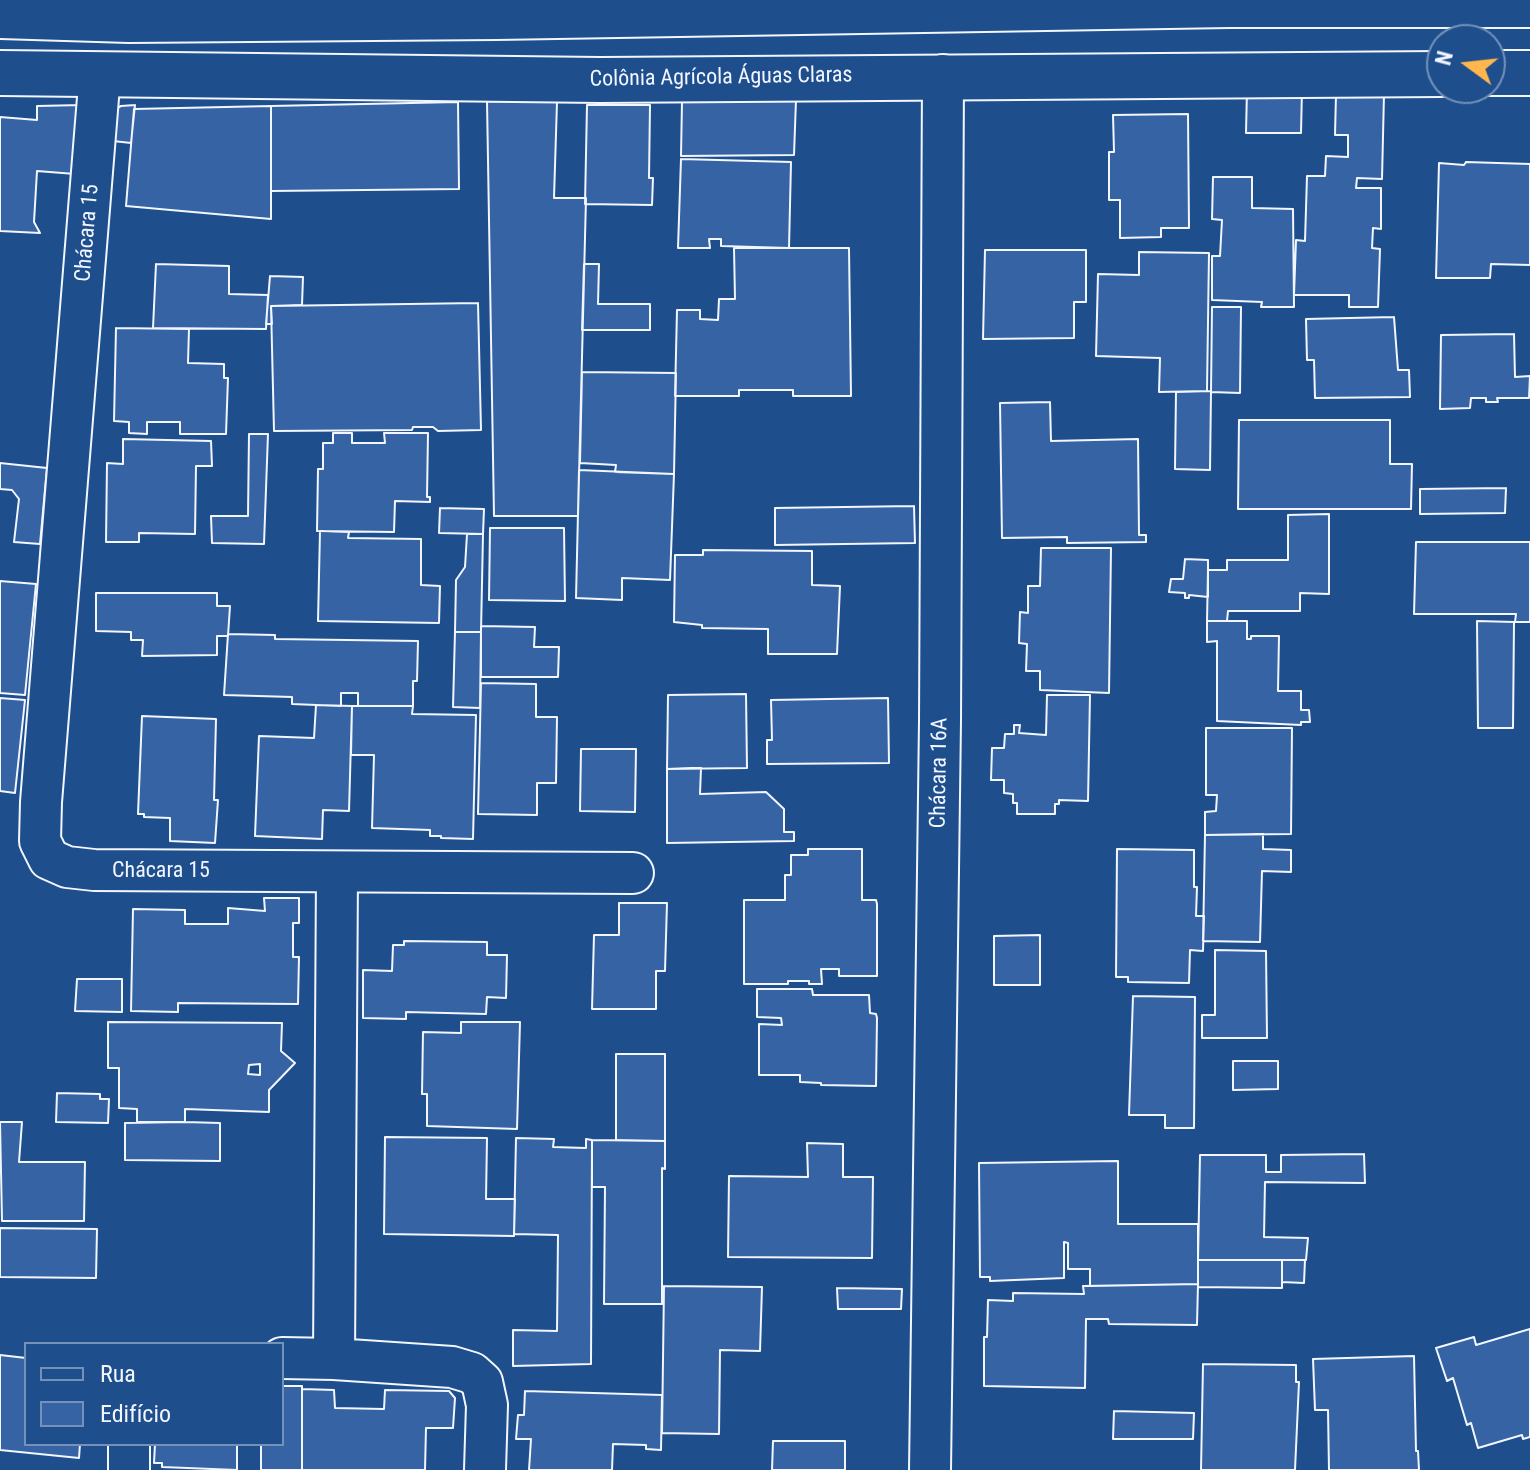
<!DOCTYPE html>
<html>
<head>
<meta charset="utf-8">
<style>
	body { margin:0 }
	#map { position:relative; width:1530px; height:1470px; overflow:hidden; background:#1f4e8c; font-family:"Roboto Condensed",sans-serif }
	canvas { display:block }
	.legend { position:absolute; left:24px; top:1342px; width:260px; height:104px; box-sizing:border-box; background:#1f4e8c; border:2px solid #7391ba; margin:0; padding:10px 14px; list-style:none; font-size:24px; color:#f2f6ff }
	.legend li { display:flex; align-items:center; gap:16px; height:40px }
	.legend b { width:40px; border:2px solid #7391ba }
	.north { position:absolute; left:1426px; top:24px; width:80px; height:80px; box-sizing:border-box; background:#1f4e8c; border:2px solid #7391ba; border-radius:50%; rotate:285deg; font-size:22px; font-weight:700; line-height:32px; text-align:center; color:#f2f6ff }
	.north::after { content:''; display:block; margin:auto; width:28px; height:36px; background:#ffb74d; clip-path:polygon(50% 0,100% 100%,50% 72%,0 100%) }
</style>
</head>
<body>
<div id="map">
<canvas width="1530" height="1470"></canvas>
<ul class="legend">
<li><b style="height:10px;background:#1f4e8c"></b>Rua</li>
<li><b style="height:22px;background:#3563a3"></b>Edifício</li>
</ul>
<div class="north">N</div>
</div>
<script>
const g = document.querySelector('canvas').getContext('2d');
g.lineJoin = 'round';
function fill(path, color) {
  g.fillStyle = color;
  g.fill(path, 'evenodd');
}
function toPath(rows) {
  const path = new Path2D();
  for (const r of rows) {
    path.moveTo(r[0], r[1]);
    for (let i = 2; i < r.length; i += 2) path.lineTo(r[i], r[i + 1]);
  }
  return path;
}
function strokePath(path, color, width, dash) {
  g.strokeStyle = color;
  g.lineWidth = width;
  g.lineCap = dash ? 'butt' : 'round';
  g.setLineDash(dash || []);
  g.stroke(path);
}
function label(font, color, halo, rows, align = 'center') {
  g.font = font + ' "Roboto Condensed",sans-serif';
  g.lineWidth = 6;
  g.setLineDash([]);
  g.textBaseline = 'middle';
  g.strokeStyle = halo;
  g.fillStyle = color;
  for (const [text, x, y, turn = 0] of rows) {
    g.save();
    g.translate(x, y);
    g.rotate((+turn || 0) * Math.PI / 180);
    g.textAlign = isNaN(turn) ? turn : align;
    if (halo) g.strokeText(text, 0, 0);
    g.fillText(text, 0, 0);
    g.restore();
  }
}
const building = toPath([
	[1247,89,1302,89,1301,133,1246,133,1247,89],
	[1336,94,1384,94,1382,179,1357,178,1356,188,1381,188,1381,229,1373,228,1372,248,1380,249,1378,307,1349,307,1349,295,1294,295,1296,240,1305,241,1307,176,1325,176,1326,156,1348,157,1348,135,1335,135,1336,94],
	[796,100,794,155,681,156,682,101,796,100],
	[487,101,557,102,554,198,586,198,578,516,494,516,487,101],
	[458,102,459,189,271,191,271,106,458,102],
	[82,105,75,174,37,171,34,222,40,233,0,231,0,117,37,120,37,106,82,105],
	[135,105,131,143,104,140,113,110,121,106,135,105],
	[587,105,650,105,649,178,653,178,652,205,585,204,587,105],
	[271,106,271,219,126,206,134,109,271,106],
	[1188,114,1189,228,1161,228,1161,237,1120,238,1120,200,1109,200,1109,152,1114,152,1113,115,1188,114],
	[681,159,791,162,789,248,721,246,721,239,709,239,710,248,678,248,681,159],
	[1466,162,1530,164,1530,265,1491,264,1490,278,1436,278,1439,163,1464,165,1466,162],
	[1213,177,1252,177,1252,208,1293,209,1294,307,1261,307,1262,302,1212,300,1212,256,1220,256,1222,220,1212,219,1213,177],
	[734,248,849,248,851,396,793,396,793,390,739,390,739,396,675,396,677,310,700,310,700,319,718,320,719,299,735,299,734,248],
	[985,250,1086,250,1086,302,1074,302,1074,338,983,339,985,250],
	[1139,252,1209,253,1207,391,1159,392,1160,358,1096,356,1098,274,1139,275,1139,252],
	[156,264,229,266,229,294,268,295,266,329,153,328,156,264],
	[584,264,599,264,598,304,650,304,650,330,582,330,584,264],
	[270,276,303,277,302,305,271,306,272,324,266,324,270,276],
	[478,303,481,430,438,431,433,427,413,427,412,430,274,431,271,306,478,303],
	[1212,307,1241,307,1240,393,1211,392,1212,307],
	[1394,317,1398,370,1409,370,1410,397,1315,398,1314,360,1307,360,1306,319,1394,317],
	[116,328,189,329,188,363,224,364,224,378,228,378,226,434,180,434,180,422,147,422,147,434,129,433,129,422,114,421,116,328],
	[1514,334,1515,377,1530,376,1529,398,1497,398,1498,402,1486,402,1486,398,1471,398,1470,408,1440,409,1441,335,1514,334],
	[582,372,676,373,674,474,615,472,616,465,580,463,582,372],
	[1211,391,1210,470,1175,469,1176,392,1211,391],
	[1050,402,1051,441,1138,439,1139,535,1146,535,1146,542,1067,543,1067,537,1002,538,1000,403,1050,402],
	[1239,420,1390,420,1390,464,1412,464,1411,509,1238,509,1239,420],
	[333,433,352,433,352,443,385,443,384,433,428,433,427,497,430,497,430,502,395,501,394,532,317,531,318,469,323,469,323,443,333,443,333,433],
	[249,434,268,434,264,544,212,543,211,516,248,516,249,434],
	[123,439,211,441,212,466,196,466,195,534,139,533,139,542,106,542,107,463,123,464,123,439],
	[0,463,47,468,40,544,14,542,19,499,12,490,0,489,0,463],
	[579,470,674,474,670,580,622,578,622,600,576,598,579,470],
	[1506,488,1505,513,1420,514,1420,489,1506,488],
	[914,506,915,543,775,545,775,508,914,506],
	[440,508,484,509,483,534,439,533,440,508],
	[1329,514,1329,594,1300,593,1300,611,1228,611,1227,621,1207,621,1208,570,1227,570,1227,560,1288,560,1288,515,1329,514],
	[490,528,564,528,565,601,489,600,490,528],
	[320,531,349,532,348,538,421,539,421,585,440,586,439,623,318,621,320,531],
	[467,534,483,534,481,632,455,632,456,580,465,567,467,534],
	[1416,542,1530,542,1530,622,1515,622,1516,614,1414,614,1416,542],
	[1041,548,1111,548,1109,693,1040,690,1040,671,1026,671,1027,644,1019,643,1020,612,1028,613,1028,586,1040,586,1041,548],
	[703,550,812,551,812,585,840,586,837,654,768,654,768,629,702,628,702,625,674,622,675,555,703,555,703,550],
	[1185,559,1208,560,1208,597,1189,595,1189,598,1185,598,1185,593,1169,592,1171,579,1183,579,1185,559],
	[0,581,36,584,25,695,0,693,0,581],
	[96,593,217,593,217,606,230,606,228,636,217,636,217,655,142,656,143,640,131,640,131,632,96,631,96,593],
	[1207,621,1247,621,1247,639,1251,639,1251,636,1279,636,1278,691,1301,691,1301,710,1309,710,1310,722,1301,722,1301,725,1217,721,1217,641,1207,642,1207,621],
	[1477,621,1514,622,1513,728,1478,728,1477,621],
	[481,626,535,627,534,647,559,647,558,677,481,677,481,626],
	[455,632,481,632,480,708,453,707,455,632],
	[228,634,275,635,275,639,418,641,417,681,413,681,413,706,358,706,358,693,341,693,341,706,292,704,292,697,224,695,228,634],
	[481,683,536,684,536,717,557,717,556,783,537,783,537,815,478,814,481,683],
	[746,694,747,768,667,769,668,695,746,694],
	[1047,695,1090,695,1088,801,1059,800,1059,804,1055,804,1055,814,1017,814,1017,803,1013,803,1013,794,1004,793,1004,780,991,780,992,748,1004,748,1005,734,1014,734,1014,725,1020,725,1019,733,1046,735,1047,695],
	[0,698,25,700,15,793,0,791,0,698],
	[888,698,889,763,767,764,767,740,772,740,771,700,888,698],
	[316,705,352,706,349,811,323,810,322,839,255,836,259,736,314,738,316,705],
	[352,706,413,706,412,714,476,715,473,839,441,838,441,836,430,836,430,830,372,828,374,755,351,755,352,706],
	[142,716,216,719,214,800,218,800,215,843,170,841,170,818,144,817,144,814,138,814,142,716],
	[1206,728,1292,728,1291,834,1205,835,1205,812,1216,811,1217,795,1206,795,1206,728],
	[581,749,636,749,635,812,580,811,581,749],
	[701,768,700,794,766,792,784,809,784,832,794,832,794,841,667,843,667,769,701,768],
	[1263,834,1263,849,1291,850,1291,872,1262,871,1260,942,1203,941,1205,835,1263,834],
	[808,849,862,849,862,900,876,900,877,904,877,976,839,976,839,969,821,969,822,984,809,984,809,981,788,981,788,984,744,984,744,900,785,900,785,875,791,875,791,855,808,855,808,849],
	[1117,849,1194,850,1194,887,1197,887,1196,916,1204,916,1203,951,1190,950,1189,983,1128,982,1128,977,1116,977,1117,849],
	[264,898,299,898,299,923,293,923,293,957,299,957,298,1004,178,1003,178,1012,131,1011,133,909,185,910,185,924,228,924,228,908,265,911,264,898],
	[619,903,667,903,665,971,656,971,656,1009,592,1009,594,935,619,935,619,903],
	[1040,935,1040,985,994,985,994,936,1040,935],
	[404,941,487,942,487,955,507,955,506,998,487,997,486,1014,406,1012,406,1019,363,1018,363,970,392,971,393,945,404,945,404,941],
	[1215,950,1266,951,1267,1038,1202,1038,1202,1015,1215,1015,1215,950],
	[77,979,122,979,122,1012,75,1011,77,979],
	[757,989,812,989,813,995,869,995,870,1013,876,1014,877,1018,876,1086,821,1085,821,1083,800,1082,800,1075,759,1075,759,1024,782,1025,781,1018,757,1017,757,989],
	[1133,996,1195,997,1194,1128,1165,1128,1165,1115,1129,1115,1133,996],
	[108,1022,282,1023,281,1051,295,1063,269,1090,269,1112,185,1109,185,1122,137,1122,137,1109,119,1108,119,1068,108,1068,108,1022],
	[260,1064,260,1075,248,1074,249,1065,260,1064],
	[461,1022,520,1022,517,1129,427,1126,427,1094,422,1094,423,1032,461,1033,461,1022],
	[616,1054,665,1054,665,1141,616,1140,616,1054],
	[1233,1061,1278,1061,1278,1089,1233,1090,1233,1061],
	[57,1093,100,1094,100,1099,109,1099,108,1123,56,1122,57,1093],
	[0,1122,22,1122,19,1162,85,1162,84,1221,2,1221,0,1122],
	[185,1122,220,1123,220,1161,125,1160,125,1123,185,1122],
	[385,1137,487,1138,486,1199,515,1199,514,1236,384,1234,385,1137],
	[516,1138,554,1139,553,1147,586,1148,586,1139,592,1140,591,1364,513,1366,513,1330,557,1331,558,1235,514,1234,516,1138],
	[592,1140,665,1141,665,1169,662,1168,662,1304,604,1304,605,1187,592,1187,592,1140],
	[807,1143,843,1144,843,1177,873,1177,872,1258,728,1257,729,1176,808,1177,807,1143],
	[1364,1154,1365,1183,1265,1182,1264,1237,1308,1238,1306,1260,1198,1260,1200,1155,1266,1155,1266,1172,1281,1172,1281,1155,1364,1154],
	[1118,1161,1118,1224,1198,1224,1198,1284,1090,1286,1090,1269,1068,1269,1068,1243,1064,1242,1064,1278,990,1281,990,1277,980,1277,979,1163,1118,1161],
	[0,1228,97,1229,96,1278,0,1277,0,1228],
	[1198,1260,1282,1260,1282,1288,1198,1287,1198,1260],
	[1282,1260,1305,1260,1304,1283,1282,1282,1282,1260],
	[1198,1284,1197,1325,1109,1324,1108,1319,1086,1319,1085,1388,984,1386,984,1337,987,1337,988,1300,1013,1301,1013,1293,1084,1294,1083,1286,1198,1284],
	[664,1286,762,1287,760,1351,720,1350,719,1434,662,1433,664,1286],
	[837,1288,902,1289,901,1309,838,1309,837,1288],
	[1530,1329,1530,1437,1523,1439,1522,1435,1478,1448,1471,1423,1467,1425,1453,1378,1447,1381,1436,1348,1474,1337,1476,1345,1530,1329],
	[0,1355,26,1358,26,1444,80,1444,79,1458,0,1450,0,1355],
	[1414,1356,1416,1451,1418,1451,1419,1470,1329,1470,1328,1410,1315,1410,1313,1359,1414,1356],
	[1203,1364,1296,1365,1296,1382,1299,1382,1295,1470,1201,1470,1203,1364],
	[282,1386,302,1386,302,1470,261,1470,261,1444,282,1444,282,1386],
	[302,1389,334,1390,335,1408,384,1409,385,1390,449,1391,455,1398,453,1428,426,1428,425,1470,302,1470,302,1389],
	[525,1391,662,1395,661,1450,646,1449,646,1445,613,1444,612,1470,529,1470,531,1439,516,1439,518,1415,524,1415,525,1391],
	[1114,1411,1194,1413,1193,1439,1113,1439,1114,1411],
	[773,1441,845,1441,845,1470,772,1470,773,1441],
	[155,1444,237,1444,237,1470,162,1467,162,1463,154,1463,155,1444]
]);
const minor = toPath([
	[100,73,41,802,40,841,49,859,67,867,94,870,633,873],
	[282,1358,334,1359,452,1367,472,1373,482,1382,487,1405,485,1470],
	[334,1359,337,872],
	[129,1470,129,1444],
	[930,1470,940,721,943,75]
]);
const secondary = toPath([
	[0,16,129,20,496,17,1229,5,1530,5],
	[0,73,600,80,1442,74],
	[1490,73,1530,73]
]);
const streetNames = [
	["Colônia Agrícola Águas Claras",721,78,-1],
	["Chácara 15",88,233,-85],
	["Chácara 16A",940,773,-89],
	["Chácara 15",161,871]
];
fill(building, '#3563a3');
strokePath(building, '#f2f6ff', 2);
strokePath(minor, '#f2f6ff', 44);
strokePath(secondary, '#f2f6ff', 48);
strokePath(minor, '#1f4e8c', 40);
strokePath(secondary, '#1f4e8c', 44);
label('22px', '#f2f6ff', '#1f4e8c', streetNames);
</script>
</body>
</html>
